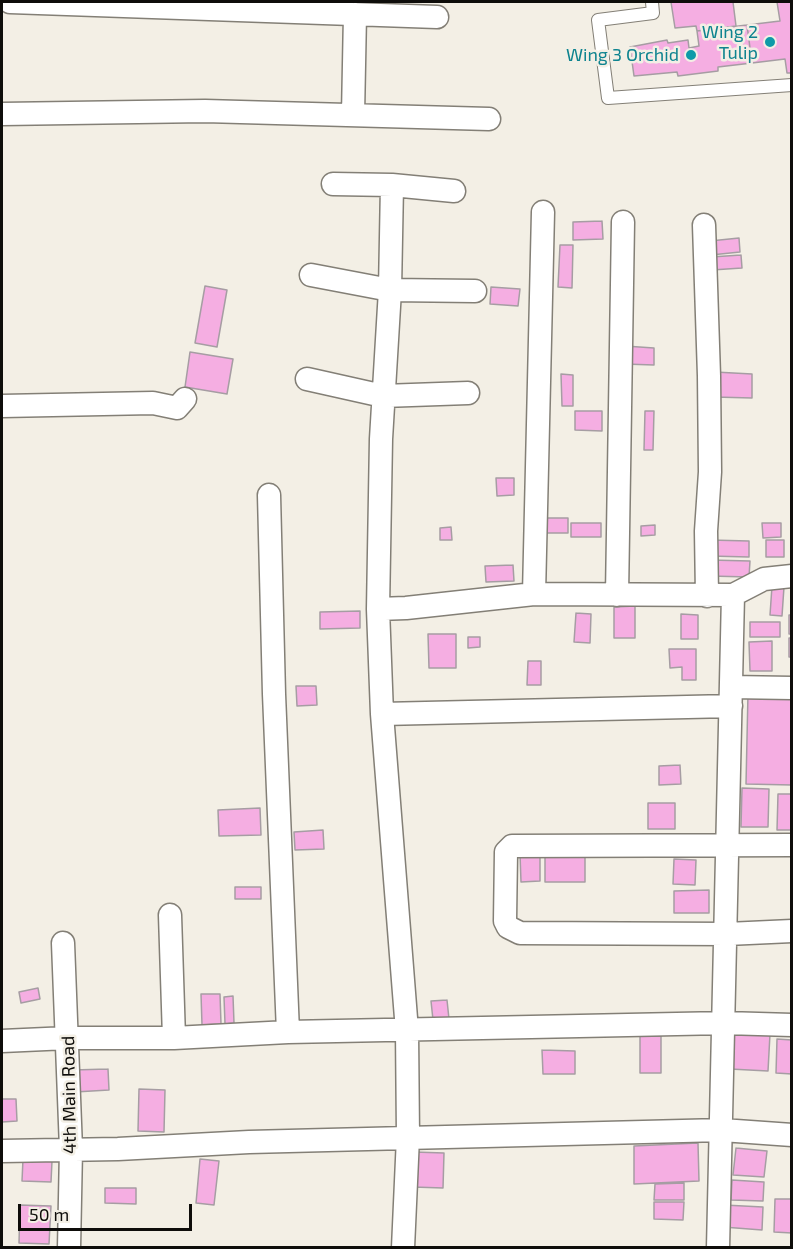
<!DOCTYPE html>
<html>
<head>
<meta charset="utf-8">
<style>
	body { margin:0 }
	#map { position:relative; width:793px; height:1249px; overflow:hidden; background:#f3efe5; font-family:"Exo 2",sans-serif }
	canvas { display:block }
	.frame { position:absolute; inset:0; border:3px solid #0e0d0a; pointer-events:none }
	.scale { position:absolute; left:18px; top:1204px; width:174px; height:27px; box-sizing:border-box; border:3px solid #0e0d0a; border-top:0; padding-left:8px; font-size:18px; line-height:21px; white-space:nowrap; color:#0e0d0a; -webkit-text-stroke:4px #f3efe5; paint-order:stroke }
</style>
</head>
<body>
<div id="map">
<canvas width="793" height="1249"></canvas>
<div class="frame"></div>
<div class="scale">50 m</div>
</div>
<script>
const g = document.querySelector('canvas').getContext('2d');
g.lineJoin = 'round';
function fill(path, color) {
  g.fillStyle = color;
  g.fill(path, 'evenodd');
}
function toPath(rows) {
  const path = new Path2D();
  for (const r of rows) {
    path.moveTo(r[0], r[1]);
    for (let i = 2; i < r.length; i += 2) path.lineTo(r[i], r[i + 1]);
  }
  return path;
}
function strokePath(path, color, width, dash) {
  g.strokeStyle = color;
  g.lineWidth = width;
  g.lineCap = dash ? 'butt' : 'round';
  g.setLineDash(dash || []);
  g.stroke(path);
}
function label(font, color, halo, rows, align = 'center') {
  g.font = font + ' "Exo 2",sans-serif';
  g.lineWidth = 5;
  g.setLineDash([]);
  g.textBaseline = 'middle';
  g.strokeStyle = halo;
  g.fillStyle = color;
  for (const [text, x, y, turn = 0] of rows) {
    g.save();
    g.translate(x, y);
    g.rotate((+turn || 0) * Math.PI / 180);
    g.textAlign = isNaN(turn) ? turn : align;
    if (halo) g.strokeText(text, 0, 0);
    g.fillText(text, 0, 0);
    g.restore();
  }
}
const building = toPath([
	[671,2,733,2,736,26,697,31,696,26,675,28,671,2],
	[777,2,792,2,792,73,787,73,785,59,752,63,747,25,780,21,777,2],
	[747,25,752,63,718,67,718,71,678,76,677,72,634,76,630,47,667,40,668,43,688,40,689,48,699,46,697,31,747,25],
	[602,221,603,239,573,240,573,222,602,221],
	[739,238,740,252,711,255,710,241,739,238],
	[560,245,573,245,572,288,558,287,560,245],
	[741,255,742,268,712,270,711,257,741,255],
	[205,286,227,290,217,347,195,343,205,286],
	[491,287,520,289,518,306,490,304,491,287],
	[625,346,654,348,654,365,624,364,625,346],
	[190,352,233,359,227,394,185,387,190,352],
	[715,372,752,374,752,398,714,397,715,372],
	[561,374,573,375,573,406,562,406,561,374],
	[575,411,602,411,602,431,575,430,575,411],
	[645,411,654,411,653,450,644,450,645,411],
	[496,478,514,478,514,495,497,496,496,478],
	[543,518,568,518,568,533,543,533,543,518],
	[571,523,601,523,601,537,571,537,571,523],
	[762,523,781,523,781,537,763,538,762,523],
	[655,525,655,535,641,536,641,526,655,525],
	[451,527,452,540,440,540,440,528,451,527],
	[710,540,749,541,749,557,710,556,710,540],
	[766,540,784,540,784,557,766,557,766,540],
	[710,560,750,561,749,577,710,576,710,560],
	[513,565,514,581,486,582,485,566,513,565],
	[772,586,784,587,782,616,770,615,772,586],
	[635,606,635,638,614,638,614,607,635,606],
	[360,611,360,628,320,629,320,612,360,611],
	[576,613,591,614,590,643,574,642,576,613],
	[681,614,698,615,698,639,681,639,681,614],
	[789,615,792,615,792,634,789,634,789,615],
	[750,622,780,622,780,637,750,637,750,622],
	[428,634,456,634,456,668,429,668,428,634],
	[468,637,480,637,480,647,468,648,468,637],
	[789,638,792,638,792,657,789,657,789,638],
	[772,641,772,671,750,671,749,642,772,641],
	[669,649,696,649,696,680,682,680,682,667,670,668,669,649],
	[528,661,541,661,541,685,527,685,528,661],
	[296,686,316,686,317,705,297,706,296,686],
	[748,693,792,694,792,785,746,784,748,693],
	[680,765,681,784,659,785,659,766,680,765],
	[742,788,769,789,768,827,741,827,742,788],
	[778,794,792,794,792,830,777,830,778,794],
	[648,803,675,803,675,829,648,829,648,803],
	[260,808,261,835,219,836,218,810,260,808],
	[323,830,324,849,295,850,294,832,323,830],
	[540,853,540,881,521,882,520,854,540,853],
	[545,856,585,856,585,882,545,882,545,856],
	[674,859,696,860,695,885,673,884,674,859],
	[235,887,261,887,261,899,235,899,235,887],
	[709,890,709,913,674,913,674,891,709,890],
	[38,988,40,999,21,1003,19,992,38,988],
	[201,994,220,994,221,1024,202,1025,201,994],
	[233,996,234,1023,225,1024,224,997,233,996],
	[447,1000,449,1019,433,1020,431,1001,447,1000],
	[732,1032,770,1034,768,1071,730,1069,732,1032],
	[640,1036,661,1036,661,1073,640,1073,640,1036],
	[777,1039,792,1040,792,1074,776,1073,777,1039],
	[542,1050,575,1051,575,1074,543,1074,542,1050],
	[108,1069,109,1090,75,1092,73,1070,108,1069],
	[139,1089,165,1090,164,1132,138,1131,139,1089],
	[2,1099,16,1099,17,1121,2,1122,2,1099],
	[698,1143,699,1181,634,1184,634,1146,698,1143],
	[736,1148,767,1151,764,1177,733,1175,736,1148],
	[414,1152,444,1153,443,1188,413,1187,414,1152],
	[23,1159,52,1161,51,1182,22,1181,23,1159],
	[200,1159,219,1161,214,1205,196,1203,200,1159],
	[732,1180,764,1182,763,1201,731,1200,732,1180],
	[684,1183,684,1200,654,1200,655,1184,684,1183],
	[105,1188,136,1188,136,1204,105,1203,105,1188],
	[775,1199,792,1199,792,1233,774,1232,775,1199],
	[654,1202,684,1202,683,1220,654,1219,654,1202],
	[20,1205,51,1206,49,1244,19,1243,20,1205],
	[724,1205,763,1207,762,1230,723,1227,724,1205]
]);
const service = toPath([
	[652,2,653,13,598,20,608,98,792,85]
]);
const minor = toPath([
	[10,2,437,17],
	[2,114,205,111,489,119],
	[353,115,355,14],
	[333,184,392,185,454,191],
	[392,185,390,290,381,439,378,609,382,714,407,1031,408,1137,403,1248],
	[704,225,709,376,710,472,706,531,707,596],
	[311,275,390,290,475,291],
	[307,379,383,396,468,393],
	[2,406,153,403,177,408,185,399],
	[269,495,274,694,288,1032],
	[534,594,543,212],
	[617,595,623,222],
	[378,609,406,608,534,594,733,595,764,579,792,576],
	[731,687,792,688],
	[382,714,731,706],
	[792,845,512,846,506,852,505,921,508,927,520,933,727,934,792,931],
	[170,915,174,1038],
	[63,943,71,1149,69,1248],
	[2,1041,68,1038,174,1038,288,1032,725,1023,792,1025],
	[2,1151,118,1149,249,1142,722,1130,792,1135],
	[718,1248,733,595]
]);
const markers = [
	[770,42,6,"#0f9aa8"],
	[691,55,6,"#0f9aa8"]
];
const cultureNames = [
	["Wing 2",758,32],
	["Tulip",758,53],
	["Wing 3 Orchid",679,55]
];
const streetNames = [
	["4th Main Road",69,1095,-91]
];
fill(building, '#f5aee2');
strokePath(building, '#a69da3', 1.5);
strokePath(service, '#837f76', 14);
strokePath(minor, '#837f76', 25);
strokePath(service, '#fff', 12);
strokePath(minor, '#fff', 22);
for (const [x, y, r, color] of markers) {
  const dot = new Path2D();
  dot.arc(x, y, r, 0, 2 * Math.PI);
  g.fillStyle = color;
  g.fill(dot);
  strokePath(dot, '#f3efe5', 2);
}
label('18px', '#0d838f', '#f3efe5', cultureNames, 'right');
label('18px', '#0e0d0a', '#f3efe5', streetNames);
</script>
</body>
</html>
